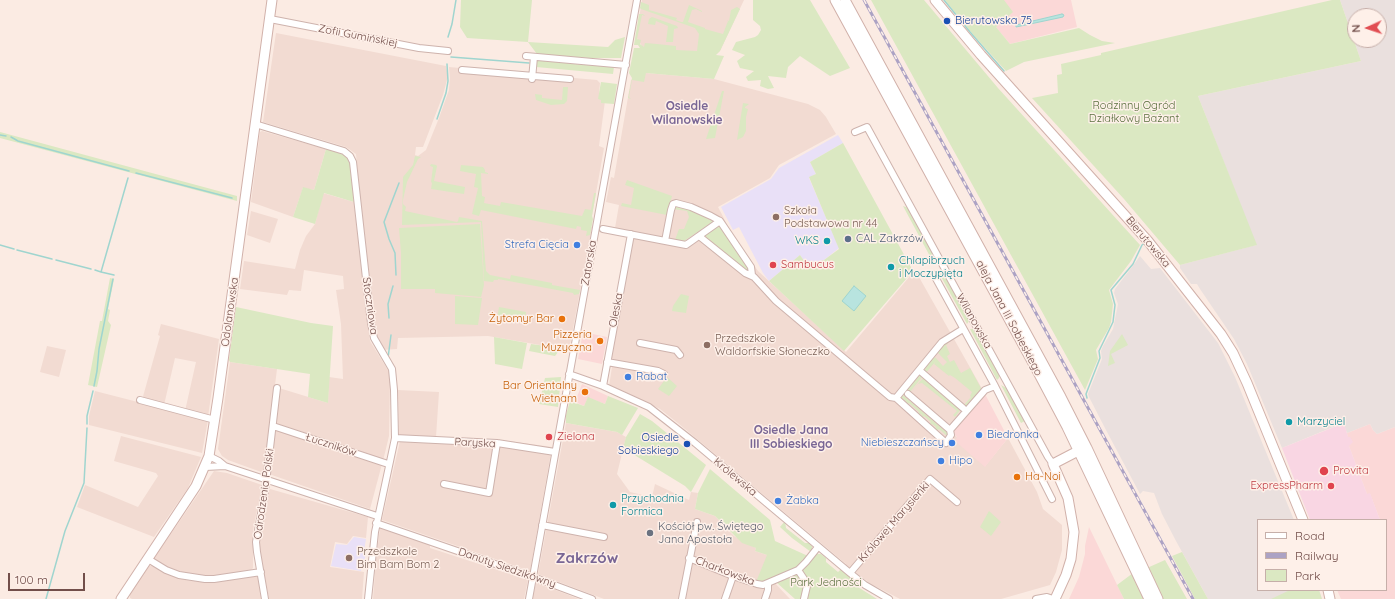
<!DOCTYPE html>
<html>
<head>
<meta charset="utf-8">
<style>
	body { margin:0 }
	#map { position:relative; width:1395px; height:599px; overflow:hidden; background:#fbebe3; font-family:Quicksand,sans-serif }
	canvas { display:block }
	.legend { position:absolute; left:1257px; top:519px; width:130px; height:72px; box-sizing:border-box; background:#fef0e9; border:1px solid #c6afa9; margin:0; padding:5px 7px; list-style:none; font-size:12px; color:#724e4a }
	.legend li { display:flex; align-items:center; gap:8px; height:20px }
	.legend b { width:20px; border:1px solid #c6afa9 }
	.north { position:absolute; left:1347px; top:8px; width:40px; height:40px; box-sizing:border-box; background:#fef0e9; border:1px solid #c6afa9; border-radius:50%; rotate:267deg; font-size:11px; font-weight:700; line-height:16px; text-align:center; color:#724e4a }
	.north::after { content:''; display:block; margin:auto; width:14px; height:18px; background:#e14d52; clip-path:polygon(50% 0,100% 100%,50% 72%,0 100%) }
	.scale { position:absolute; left:8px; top:573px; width:77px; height:18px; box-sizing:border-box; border:2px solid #724e4a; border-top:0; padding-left:5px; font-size:12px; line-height:14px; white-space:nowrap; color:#724e4a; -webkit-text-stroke:3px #fef0e9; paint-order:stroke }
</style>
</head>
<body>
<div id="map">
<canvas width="1395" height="599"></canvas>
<ul class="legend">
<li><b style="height:5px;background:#fff"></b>Road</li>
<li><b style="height:5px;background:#aca2c4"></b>Railway</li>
<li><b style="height:11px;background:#dbe8c2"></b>Park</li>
</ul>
<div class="north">N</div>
<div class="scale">100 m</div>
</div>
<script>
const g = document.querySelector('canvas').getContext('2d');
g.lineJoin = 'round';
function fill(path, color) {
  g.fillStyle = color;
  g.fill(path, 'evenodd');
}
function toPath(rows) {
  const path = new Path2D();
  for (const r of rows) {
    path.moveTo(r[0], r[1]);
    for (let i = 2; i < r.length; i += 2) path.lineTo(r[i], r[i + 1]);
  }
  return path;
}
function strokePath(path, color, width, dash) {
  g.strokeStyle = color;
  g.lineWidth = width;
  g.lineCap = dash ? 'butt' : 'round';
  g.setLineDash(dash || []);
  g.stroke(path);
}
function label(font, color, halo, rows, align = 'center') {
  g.font = font + ' Quicksand,sans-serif';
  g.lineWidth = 3;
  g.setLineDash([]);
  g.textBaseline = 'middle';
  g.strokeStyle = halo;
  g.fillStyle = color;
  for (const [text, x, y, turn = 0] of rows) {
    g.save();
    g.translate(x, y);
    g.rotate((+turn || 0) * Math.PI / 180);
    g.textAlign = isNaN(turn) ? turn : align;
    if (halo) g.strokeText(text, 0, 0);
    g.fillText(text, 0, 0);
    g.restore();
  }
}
const residential = toPath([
	[642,0,744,0,720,51,715,55,644,49,636,37],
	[276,33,446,66,448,76,443,95,423,147,416,147,415,155,418,156,426,150,439,118,449,90,450,78,449,67,597,80,600,83,599,93,605,101,599,146,604,148,590,227,592,227,569,350,488,336,398,338,397,349,382,350,377,340,373,325,373,306,363,230,356,154,346,147,263,122],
	[646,73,714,79,808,104,820,110,826,117,836,134,779,165,770,178,718,207,731,232,758,271,846,352,915,270,985,394,952,432,985,466,1008,438,1037,492,1043,509,1062,525,1062,550,1056,572,1050,585,1001,599,900,599,871,584,845,565,846,564,679,424,660,409,646,402,609,386,612,367,609,366,631,231,615,228,619,205,606,202,611,177,614,178,631,80],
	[262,131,326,149,314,190,303,188,293,217,251,202,260,132],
	[323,193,354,202,370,341,389,372,390,381,389,436,383,461,276,424,279,388,328,403,329,377,343,379,341,324,336,290,344,289,343,276,304,270,301,291,289,290,287,295,240,289,244,261,295,269,300,250,306,236,315,224],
	[251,211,278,219,270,243,247,235],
	[161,324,219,339,208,417,185,411,196,362,175,358,164,405,142,400,160,336,158,335],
	[47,346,66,350,59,377,40,372],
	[230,362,277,369,264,473,228,460,222,456,218,449],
	[398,390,439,392,436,437,399,436],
	[95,391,208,420,202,453,89,425,89,416],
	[566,423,617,432,626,437,617,474,630,492,652,497,655,484,689,500,691,492,698,493,695,509,715,516,734,536,756,548,755,551,767,555,771,579,790,599,604,599,538,574],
	[275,429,382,464,370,509,269,474],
	[121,436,201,457,188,488,154,537,77,507,85,485,138,507,158,476,156,473,114,461],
	[494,439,552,447,530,571,382,520,400,441,493,446],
	[214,471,227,473,262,485,253,530,253,568,251,570,211,578,188,574,168,568,153,560],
	[270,489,368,517,366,538,353,536,347,544,335,542,330,567,364,572,362,599,269,599,259,546,268,491],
	[380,528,430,544,430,548,528,580,524,599,373,599,376,559],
	[149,566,152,566,171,575,186,580,211,583,256,576,258,577,262,599,132,599,130,598,130,594],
	[536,583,558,591,579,599,532,599]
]);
const commercial = toPath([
	[973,0,1071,0,1077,27,1010,44],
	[583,332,607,337,602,364,578,359],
	[582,384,608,396,605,404,588,398,584,406,575,402],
	[985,394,1008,438,985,467,955,441,957,437,952,432],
	[1370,424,1373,430,1377,434,1395,427,1395,599,1341,599,1337,590,1386,590,1386,520,1380,520,1370,494,1367,494,1349,446,1347,433],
	[1089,527,1124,599,1069,599,1079,577,1085,554,1085,546]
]);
const industrial = toPath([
	[1340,0,1395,0,1395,427,1377,434,1373,430,1370,424,1347,433,1343,423,1282,448,1247,364,1234,339,1200,289,1197,284,1191,284,1180,268,1180,265,1256,245,1198,96,1361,61],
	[1355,16,1379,16,1379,40,1355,40],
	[1140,256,1151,269,1160,268,1218,343,1235,377,1294,520,1258,520,1258,590,1319,590,1322,599,1208,599,1176,541,1162,514,1154,493,1143,491,1140,494,1106,430,1089,397,1088,394,1102,359,1101,351,1103,346,1113,329,1118,304,1114,293,1115,289,1135,263]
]);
const education = toPath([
	[838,135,843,143,810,162,816,174,809,178,839,248,824,260,807,265,800,255,769,281,763,273,739,227,733,230,721,207,771,179,779,168],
	[354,537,366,539,364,551,366,551,364,565,362,565,361,571,331,566,336,544,347,545]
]);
const medical = toPath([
	[1344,423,1348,437,1350,437,1353,442,1349,446,1367,494,1370,493,1380,520,1310,520,1282,448]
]);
const green = toPath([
	[461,0,532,0,528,42,608,47,615,40,625,37,621,58,589,58,537,54,528,42,467,38,460,27],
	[753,0,810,0,850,68,830,76,800,56,788,67,786,78,768,76,774,88,768,89,760,86,761,80,748,81,746,77,754,71,740,68,737,61,745,55,732,50,736,42,755,37,758,35,761,30,760,26,753,20],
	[871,0,924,0,998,88,1140,245,1131,261,1109,290,1113,304,1111,322,1109,328,1096,350,1098,359,1085,390],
	[945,0,1004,0,1013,12,996,27,1010,44,1079,28,1090,35,1102,41,1115,43,1024,62,1006,71,970,31],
	[1332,0,1340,0,1361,61,1198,96,1257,245,1180,265,1124,199,1032,98,1058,93,1057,75,1062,74,1061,64,1101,55,1101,53],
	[641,2,649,5,649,10,677,18,676,20,681,22,683,22,689,5,702,11,702,12,696,9,692,10,688,22,705,28,705,29,723,34,728,21,727,20,729,21,731,10,737,7,740,9,720,51,716,55,724,56,714,79,646,73,644,82,632,80,629,97,631,99,628,98,632,78,629,73,634,48,640,48,638,45,634,45,639,14,643,14,645,16,642,15,637,39,641,40,640,44,644,47,645,43,657,44,676,46,676,50,697,51,699,34,695,28,641,9,640,8],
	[652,17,677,26,678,28,674,29,673,42,666,42,668,26,656,21,655,25,648,24,649,19],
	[537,60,551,60,573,64,614,67,613,74,536,67],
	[601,82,617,84,614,104,601,103,601,100,598,99],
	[563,87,568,87,567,101,564,104,551,105,536,100,535,94,542,95,542,98,562,100],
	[722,91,724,91,715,138,706,139],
	[743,103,749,104,745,107,745,108,748,109,746,117,746,131,743,137,737,140],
	[0,132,237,196,237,201,0,138],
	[843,143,913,271,844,351,769,281,800,255,807,265,824,260,839,249,809,177,816,174,810,162],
	[326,149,345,154,348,158,350,163,354,202,324,193,315,224,293,217,303,187,314,190],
	[415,156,421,157,418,159,407,182,403,200,403,204,406,207,405,211,457,222,458,221,459,217,482,221,486,271,490,275,510,279,511,275,552,283,552,285,580,290,579,294,574,295,573,293,498,279,498,280,494,280,493,282,484,281,481,222,402,225,403,177,413,165],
	[431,164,436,165,437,166,434,181,465,187,464,194,431,189,432,183,431,182,433,167,430,166],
	[461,165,483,167,485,170,485,172,488,173,488,174,481,173,482,196,485,197,484,203,500,206,501,202,582,216,585,209,591,210,594,193,596,193,592,216,593,219,590,235,586,236,587,231,581,230,581,227,577,226,576,229,481,210,479,216,472,214,478,188,474,187,476,174,460,171],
	[627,180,672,196,667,215,621,206,622,203,631,205,634,188,625,185],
	[676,205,711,217,714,221,684,241,675,240,679,229,684,229,689,217,687,211,673,209],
	[903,206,909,208,935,257,933,262],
	[480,224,484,285,481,297,435,293,435,289,401,289,401,253,399,228],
	[719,225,749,268,748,271,746,271,705,236,705,235],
	[939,273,943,274,947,278,968,317,969,321,967,324],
	[110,278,114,279,108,309,110,310,108,321,111,325,97,387,88,385,100,321,102,321],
	[681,294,689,296,686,313,672,311,673,306],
	[455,296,482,298,478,325,455,324],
	[236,307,311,323,333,326,328,403,308,397,310,374,230,362,229,360],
	[499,307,526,312,525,319,505,315,504,320,497,319],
	[970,329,973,329,978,334,999,374,999,378,997,380],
	[1122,334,1128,345,1111,354,1115,363,1108,366,1110,351],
	[494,337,527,343,522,369,495,364],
	[946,341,948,344,946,345,950,354,947,356,950,362,954,360,961,373,970,368,982,390,969,407,965,407,964,405,971,397,970,396,972,392,955,378,950,375,949,376,934,364,936,361,925,374,924,371,932,357,934,358,935,357,943,366,945,364,943,362,945,364,947,362,938,353,936,354],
	[531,344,561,348,555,356,529,351],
	[921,375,923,376,909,393,908,390,903,395,944,430,946,428,949,431,947,436,939,429,936,432,934,430,936,427,932,424,930,426,928,425,931,422,924,416,921,419,920,418,922,415,921,414,918,417,917,415,919,412,909,403,906,406,904,404,906,401,903,399,901,402,899,398,918,377],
	[561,377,558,407,539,404,545,378],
	[667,377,677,386,669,396,658,389],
	[924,377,961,409,955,417,953,415,957,411,922,383,918,384,911,392,916,396,915,398,909,394],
	[1001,385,1008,389,1025,421,1021,423],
	[608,396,638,408,622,435,617,432,566,423,566,415,570,401,584,406,588,397,605,404],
	[640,414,652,421,706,465,691,492,685,486,623,448,626,437],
	[710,469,770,520,775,541,808,556,798,567,765,581,756,582,767,555,755,551,756,548,742,543,715,516,695,509,698,493],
	[989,511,1001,522,991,536,980,527],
	[785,521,786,528,805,543,809,543,812,546,812,551,811,552,792,538,780,527],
	[1182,552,1203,590,1208,599,1195,599,1172,556],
	[816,554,821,554,826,558,826,562,838,572,841,569,855,581,853,584,877,599,807,599,810,586,809,580,803,573,803,570],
	[1165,560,1187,599,1162,599,1147,568],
	[1133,573,1145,599,1124,599,1117,585],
	[795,574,798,575,805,586,802,599,795,599,776,582],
	[1290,590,1319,590,1322,599,1271,599]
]);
const water = toPath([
	[1062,14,1064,15,1063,17,1016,27,1016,25,1062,14],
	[854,286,866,296,854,311,842,301,854,286]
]);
const stream = toPath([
	[944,0,970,32,1004,71],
	[448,37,452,24,456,0],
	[451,57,529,63],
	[437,119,446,93,448,81,447,64],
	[0,135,6,136],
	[11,137,18,141,129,171],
	[136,173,232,198],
	[0,245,14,249],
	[17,250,52,259],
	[56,260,91,269],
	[95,270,101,272],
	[114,275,101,272,128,178],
	[396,275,395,253,389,239,384,222,399,183],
	[389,318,388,304,393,286],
	[388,358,391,335],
	[94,386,97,371,99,349,113,279],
	[1087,398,1086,394,1100,358,1099,351,1113,322,1115,305,1111,290,1133,264,1142,245,1145,243],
	[87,424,87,416,93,391],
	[46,599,65,531,84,483,87,428]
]);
const street = toPath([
	[270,19,419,48,448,51],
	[526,56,626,65],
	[462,70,570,79],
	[532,79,534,57],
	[255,124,344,151,350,156,353,162,371,323,374,338,392,369,394,390,395,438,375,532,368,599],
	[855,132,867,127,1031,426,1048,457,1053,464],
	[603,229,686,245,720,221,751,267,752,275],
	[699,236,745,273,754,277,776,301,890,397,896,398],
	[665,241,671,210,673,204,676,203,691,207,711,216,720,221],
	[934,275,995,386,1052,499],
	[640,343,671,349,676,350,680,355],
	[607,362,658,371,664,374],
	[919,370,963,408],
	[569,374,603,386,649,407,695,443,850,573,865,585,889,599],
	[603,386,631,234],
	[908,394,950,430,985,390,995,386],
	[896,398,942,342,963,329],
	[896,398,946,443,951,435,950,430],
	[140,400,215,420],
	[273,426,388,464],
	[395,438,497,443,555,452],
	[209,456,219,461,225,466],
	[205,467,225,466,377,516],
	[444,484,489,493,497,443],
	[376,523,533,577,592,599],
	[542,525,604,537],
	[689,558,733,576,757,584,763,585,798,570,806,562,818,547],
	[148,559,166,570,179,575,205,579,214,579,261,572],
	[798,570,806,582,807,586,804,599],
	[850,573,930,479,957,502],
	[265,599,257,552,256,542,265,491,277,388],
	[529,599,637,0],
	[682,599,697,522],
	[725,599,733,576],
	[765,599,768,590,768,583],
	[1036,599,1047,597,1053,599]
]);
const secondary = toPath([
	[835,0,1039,374,1067,427,1149,599],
	[845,0,1061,397,1087,448,1158,599],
	[935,0,981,55,1148,241,1221,334,1233,353,1247,383,1303,520],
	[1328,590,1330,599],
	[121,599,196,486,209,456,218,398,272,0],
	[1055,599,1066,575,1071,559,1074,532,1068,498,1053,464,1078,451,1082,451]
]);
const rail = toPath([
	[864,0,1193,599]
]);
const markers = [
	[947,21,4,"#1a4fb4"],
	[776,217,4,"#8d6e63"],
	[848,239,4,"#5c6f8a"],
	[827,241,4,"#0f9aa8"],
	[577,245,4,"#3f7fe0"],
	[773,265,4,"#e0444e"],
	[891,267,4,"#0f9aa8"],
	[562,319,4,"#e8710a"],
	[600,341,4,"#e8710a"],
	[707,345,4,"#8d6e63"],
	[628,377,4,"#3f7fe0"],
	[585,392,4,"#e8710a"],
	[1289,422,4,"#0f9aa8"],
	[979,435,4,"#3f7fe0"],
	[549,437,4,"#e0444e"],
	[952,443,4,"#3f7fe0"],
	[687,444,4,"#1a4fb4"],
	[941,461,4,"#3f7fe0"],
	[1324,471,5,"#e0444e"],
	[1017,477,4,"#e8710a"],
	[1331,486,4,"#e0444e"],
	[778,501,4,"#3f7fe0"],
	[613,505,4,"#0f9aa8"],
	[650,533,4,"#6b7280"],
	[349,558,4,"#8d6e63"]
];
const transitNames = [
	["Bierutowska 75",955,21],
	["Osiedle",679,438,"right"],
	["Sobieskiego",679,451,"right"]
];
const streetNames = [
	["Zofii Gumińskiej",358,36,11],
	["Bierutowska",1148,242,50],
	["Zatorska",589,263,-80],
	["Stoczniowa",370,306,82],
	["Oleska",616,310,-79],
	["Odolanowska",230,312,-82],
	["aleja Jana III Sobieskiego",1009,318,62],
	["Wilanowska",974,321,61],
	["Paryska",475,443,3],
	["Łuczników",331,445,18],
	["Królewska",735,477,40],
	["Odrodzenia Polski",264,494,-82],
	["Królowej Marysieńki",894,522,-49],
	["Danuty Siedzikówny",507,568,19],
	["Charkowska",725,571,21]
];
const parkNames = [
	["Rodzinny Ogród",1134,106],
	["Działkowy Bażant",1134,119],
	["Park Jedności",826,583]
];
const educationNames = [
	["Szkoła",784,211],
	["Podstawowa nr 44",784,224],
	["Przedszkole",715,339],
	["Waldorfskie Słoneczko",715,352],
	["Przedszkole",357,552],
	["Bim Bam Bom 2",357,565]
];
const serviceNames = [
	["CAL Zakrzów",856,239]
];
const cultureNames = [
	["WKS",819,241,"right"],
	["Chlapibrzuch",899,261],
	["i Moczypięta",899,274],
	["Marzyciel",1297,422],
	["Przychodnia",621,499],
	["Formica",621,512]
];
const shopNames = [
	["Strefa Cięcia",569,245,"right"],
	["Rabat",636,377],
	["Biedronka",987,435],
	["Niebieszczańscy",944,443,"right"],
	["Hipo",949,461],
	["Żabka",786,501]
];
const healthNames = [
	["Sambucus",781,265],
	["Zielona",557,437],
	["Provita",1333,471],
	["ExpressPharm",1323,486,"right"]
];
const foodNames = [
	["Żytomyr Bar",554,319],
	["Pizzeria",592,335],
	["Muzyczna",592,348],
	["Bar Orientalny",577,386],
	["Wietnam",577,399],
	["Ha-Noi",1025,477,"left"]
];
const worshipNames = [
	["Kościół pw. Świętego",658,527],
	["Jana Apostoła",658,540]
];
const neighbourhoodNames = [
	["Osiedle",687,106],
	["Wilanowskie",687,120],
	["Osiedle Jana",791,430],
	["III Sobieskiego",791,444]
];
const districtNames = [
	["Zakrzów",587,558]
];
fill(residential, '#f2dbd2');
fill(commercial, '#fbd8d7');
fill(industrial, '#eae0de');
fill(education, '#e9e0f7');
fill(medical, '#f9d6e3');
fill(green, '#dbe8c2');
fill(water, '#b8e4df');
strokePath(water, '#9fd5cf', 1);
strokePath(stream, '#9fd5cf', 1.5);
strokePath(street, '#ceb3ad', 8);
strokePath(secondary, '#d1b1aa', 11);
strokePath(street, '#fff', 6);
strokePath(secondary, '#fff', 9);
strokePath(rail, '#aca2c4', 3);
strokePath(rail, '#fef0e9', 1.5, [4.5]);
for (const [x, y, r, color] of markers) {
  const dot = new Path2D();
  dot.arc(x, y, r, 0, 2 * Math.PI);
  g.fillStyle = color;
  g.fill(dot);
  strokePath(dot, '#fef0e9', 1.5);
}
label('11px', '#164399', '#fef0e9', transitNames, 'left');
label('11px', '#724e4a', '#fef0e9', streetNames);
label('11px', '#5c7240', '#fef0e9', parkNames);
label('11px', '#785e54', '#fef0e9', educationNames, 'left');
label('11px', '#4e5e75', '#fef0e9', serviceNames, 'left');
label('11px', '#0d838f', '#fef0e9', cultureNames, 'left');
label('11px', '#366cbe', '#fef0e9', shopNames, 'left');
label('11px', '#be3a42', '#fef0e9', healthNames, 'left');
label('11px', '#c56008', '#fef0e9', foodNames, 'right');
label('11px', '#5b616d', '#fef0e9', worshipNames, 'left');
label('bold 12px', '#796695', '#fef0e9', neighbourhoodNames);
label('bold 15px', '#796695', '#fef0e9', districtNames);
</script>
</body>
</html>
